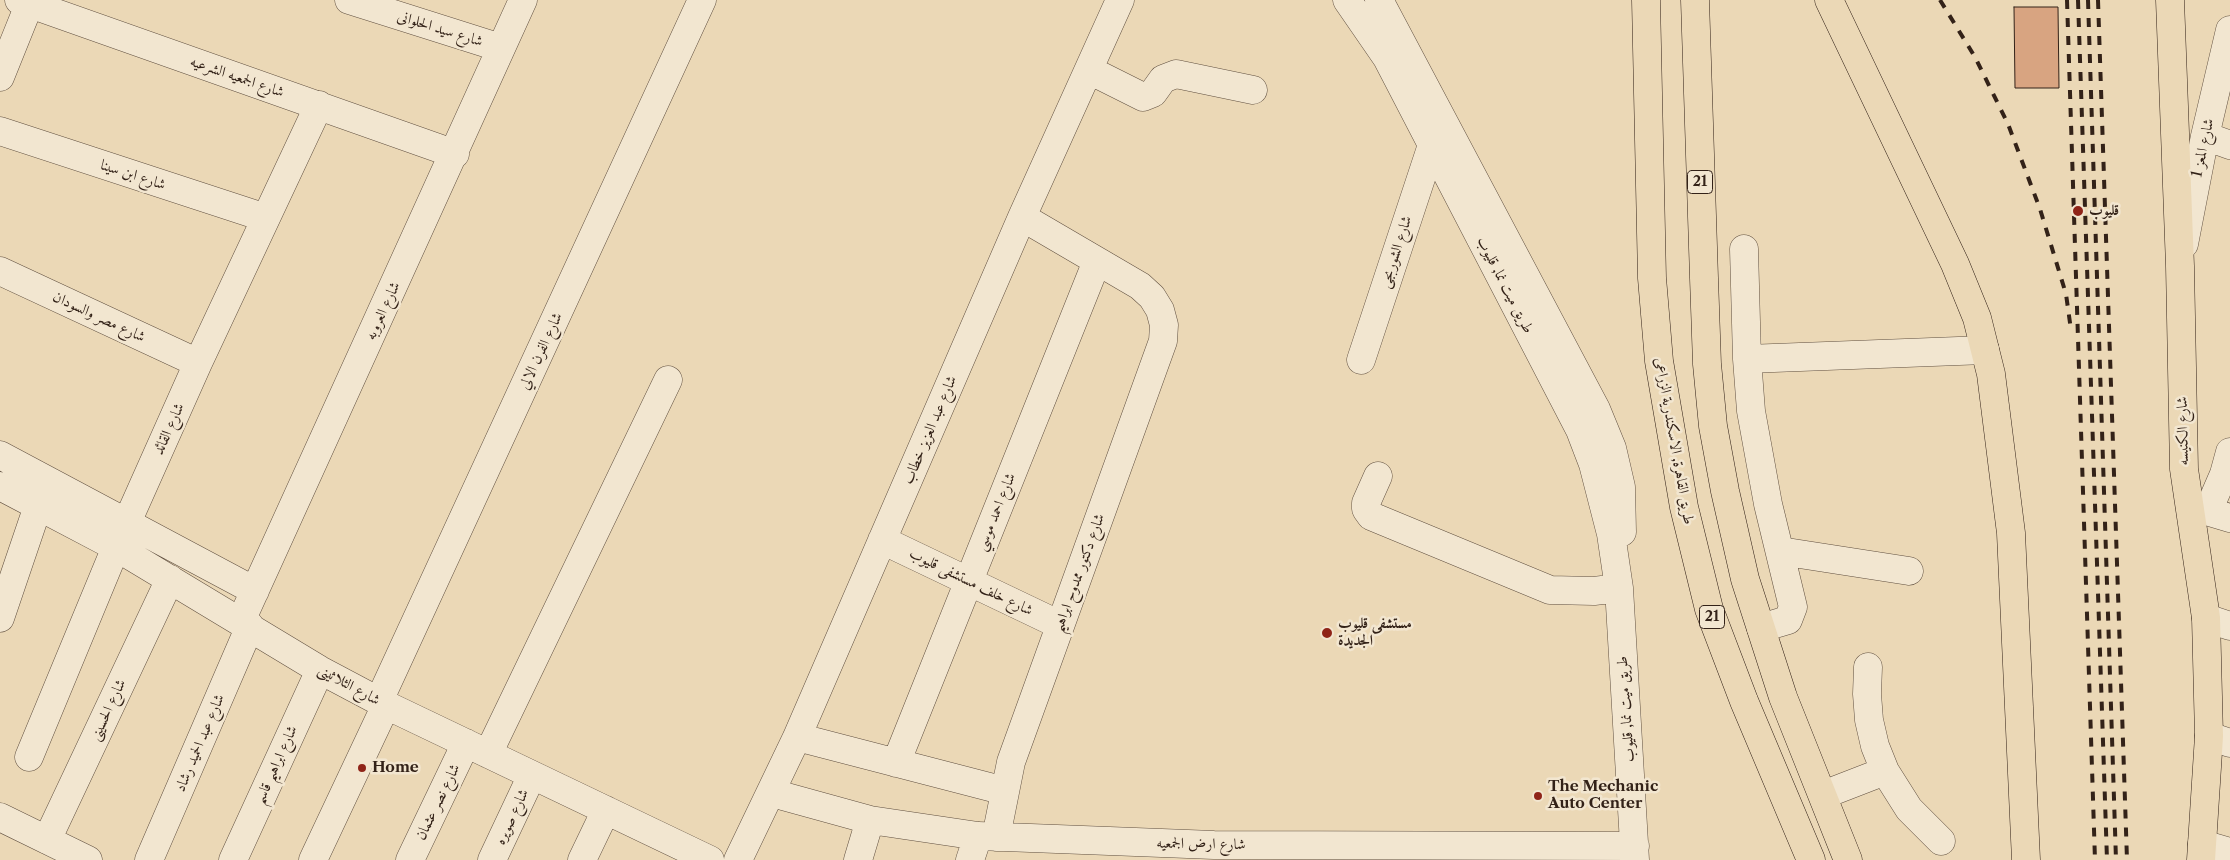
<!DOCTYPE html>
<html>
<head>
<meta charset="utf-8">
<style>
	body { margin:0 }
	canvas { display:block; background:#ebd8b6 }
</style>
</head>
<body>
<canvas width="2230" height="860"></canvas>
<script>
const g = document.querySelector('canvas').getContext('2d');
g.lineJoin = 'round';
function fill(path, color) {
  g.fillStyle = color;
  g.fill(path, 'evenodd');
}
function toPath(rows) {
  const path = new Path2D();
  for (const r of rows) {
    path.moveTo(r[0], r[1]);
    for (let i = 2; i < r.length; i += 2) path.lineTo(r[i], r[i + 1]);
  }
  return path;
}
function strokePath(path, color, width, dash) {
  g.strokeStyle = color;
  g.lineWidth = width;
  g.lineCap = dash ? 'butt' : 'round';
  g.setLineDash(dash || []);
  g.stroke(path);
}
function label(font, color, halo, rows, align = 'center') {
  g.font = font + ' "Libre Caslon Text",Amiri,serif';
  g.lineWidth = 5;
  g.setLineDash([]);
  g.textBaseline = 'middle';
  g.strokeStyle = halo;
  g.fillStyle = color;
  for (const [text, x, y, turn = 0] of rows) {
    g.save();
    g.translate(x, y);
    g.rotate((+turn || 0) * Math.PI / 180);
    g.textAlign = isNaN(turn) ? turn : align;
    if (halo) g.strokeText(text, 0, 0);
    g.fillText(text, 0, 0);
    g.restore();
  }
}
const building = toPath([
	[2014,7,2058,7,2059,88,2015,88,2014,7]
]);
const minor = toPath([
	[19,0,455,154],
	[349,0,501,48],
	[1347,0,1387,58,1580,430,1593,464,1611,534,1619,588,1635,860],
	[1379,0,1596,409,1612,448,1621,487,1622,532],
	[1089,70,1143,97,1153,93,1163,79,1176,74,1253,90],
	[0,77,31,0],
	[0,131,266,218],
	[2205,136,2230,145],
	[2184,244,2205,136,2230,30],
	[1744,249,1747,359,1751,411,1768,504,1793,607,1788,620,1761,628],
	[0,271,198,363],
	[1747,359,1985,350],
	[1361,360,1432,145],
	[0,455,255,591],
	[1378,476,1366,503,1366,509,1371,516,1550,590,1594,591,1619,588],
	[0,486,116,547,320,670,386,705,710,860],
	[2190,506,2230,518],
	[2208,511,2224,474,2230,452],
	[882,540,1060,625],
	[1780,551,1909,571],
	[0,618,38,506],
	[2206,618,2230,626],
	[241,621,523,0],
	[1868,667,1867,694,1869,720,1875,746,1885,771,1909,809,1941,841],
	[379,701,702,0],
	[2209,736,2230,743],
	[797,737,1005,791],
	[488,754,668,380],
	[29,757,116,547,198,363,319,105],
	[896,763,1097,261],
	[772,793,870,820,978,836,1214,845,1635,846],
	[1823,795,1885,771],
	[0,817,88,860],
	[996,837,1011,762,1163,341,1164,325,1160,310,1152,297,1140,286,1022,217],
	[47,840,170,579],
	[2202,844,2230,852],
	[149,860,250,626],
	[233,860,320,670],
	[313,860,386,705],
	[410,860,466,743],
	[492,860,532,775],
	[582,860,606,810],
	[738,860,797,737,1022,217,1120,0],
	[858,860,870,820],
	[970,860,978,836]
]);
const major = toPath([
	[2170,0,2180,266,2184,469,2206,618,2209,736,2201,860]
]);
const highway = toPath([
	[1646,0,1652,278,1659,361,1684,507,1709,609,1744,701,1811,860],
	[1695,0,1704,278,1707,364,1713,426,1725,491,1745,579,1783,697,1848,860],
	[1829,0,1955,264,1977,318,1991,374,2011,533,2026,860]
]);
const rail = toPath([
	[1940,0,1975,57,2008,124,2040,209,2066,294,2071,330],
	[2067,0,2095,860],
	[2078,0,2107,860],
	[2088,0,2116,860],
	[2098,0,2127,860]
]);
const markers = [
	[2078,211,6,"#8f2418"],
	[1327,633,6,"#8f2418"],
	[362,768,5,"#8f2418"],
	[1538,796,5,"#8f2418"]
];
const shields = [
	[1700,182,25],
	[1712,617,25]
];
const shieldNames = [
	["21",1700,182],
	["21",1712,617]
];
const streetNames = [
	["شارع سيد الحلوانى",440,29,17],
	["شارع الجمعيه الشرعيه",237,77,19],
	["شارع المعز 1",2203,148,-78],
	["شارع ابن سينا",133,175,18],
	["شارع الشوربجى",1396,252,-72],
	["طريق ميت نما, قليوب",1505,285,63],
	["شارع العروبه",383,311,-65],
	["شارع مصر والسودان",99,317,25],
	["شارع الفرن الالي",541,351,-65],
	["شارع القائد",169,429,-66],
	["شارع عبد العزيز خطاب",930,430,-67],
	["شارع الكنيسه",2183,431,-91],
	["طريق القاهرة, الاسكندرية الزراعى",1674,441,80],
	["شارع احمد موسي",996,512,-68],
	["شارع دكتور ممدوح ابراهيم",1079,573,-70],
	["شارع خلف مستشفى قليوب",971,582,26],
	["شارع الثلاثينى",349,685,29],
	["طريق ميت نما, قليوب",1626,709,-94],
	["شارع الحسينى",108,710,-65],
	["شارع عبد الحميد رشاد",200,743,-67],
	["شارع ابراهيم قاسم",276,765,-66],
	["شارع نصر عثمان",438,802,-64],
	["شارع صويره",512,817,-65],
	["شارع ارض الجمعيه",1201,844,1]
];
const poiNames = [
	["قليوب",2089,211],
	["مستشفى قليوب",1338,624],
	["الجديدة",1338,641],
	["Home",372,768],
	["The Mechanic",1548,787],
	["Auto Center",1548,804]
];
fill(building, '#d8a481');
strokePath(building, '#332218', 1);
strokePath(minor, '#615040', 29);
strokePath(major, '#332218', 29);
strokePath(highway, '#332218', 29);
strokePath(minor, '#f2e6d0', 28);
strokePath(major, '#ebd8b6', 28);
strokePath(highway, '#ebd8b6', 28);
strokePath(rail, '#332218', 4, [9, 9]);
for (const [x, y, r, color] of markers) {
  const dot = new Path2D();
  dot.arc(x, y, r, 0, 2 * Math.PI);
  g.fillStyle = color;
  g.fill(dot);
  strokePath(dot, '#f2e6d0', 2);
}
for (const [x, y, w] of shields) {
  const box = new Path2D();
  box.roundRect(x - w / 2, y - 11.5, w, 23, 4);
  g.fillStyle = '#f2e6d0';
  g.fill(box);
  strokePath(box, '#332218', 1);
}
label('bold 14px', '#332218', null, shieldNames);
label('15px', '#332218', '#f2e6d0', streetNames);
label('bold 15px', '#332218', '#f2e6d0', poiNames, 'left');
</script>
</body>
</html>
